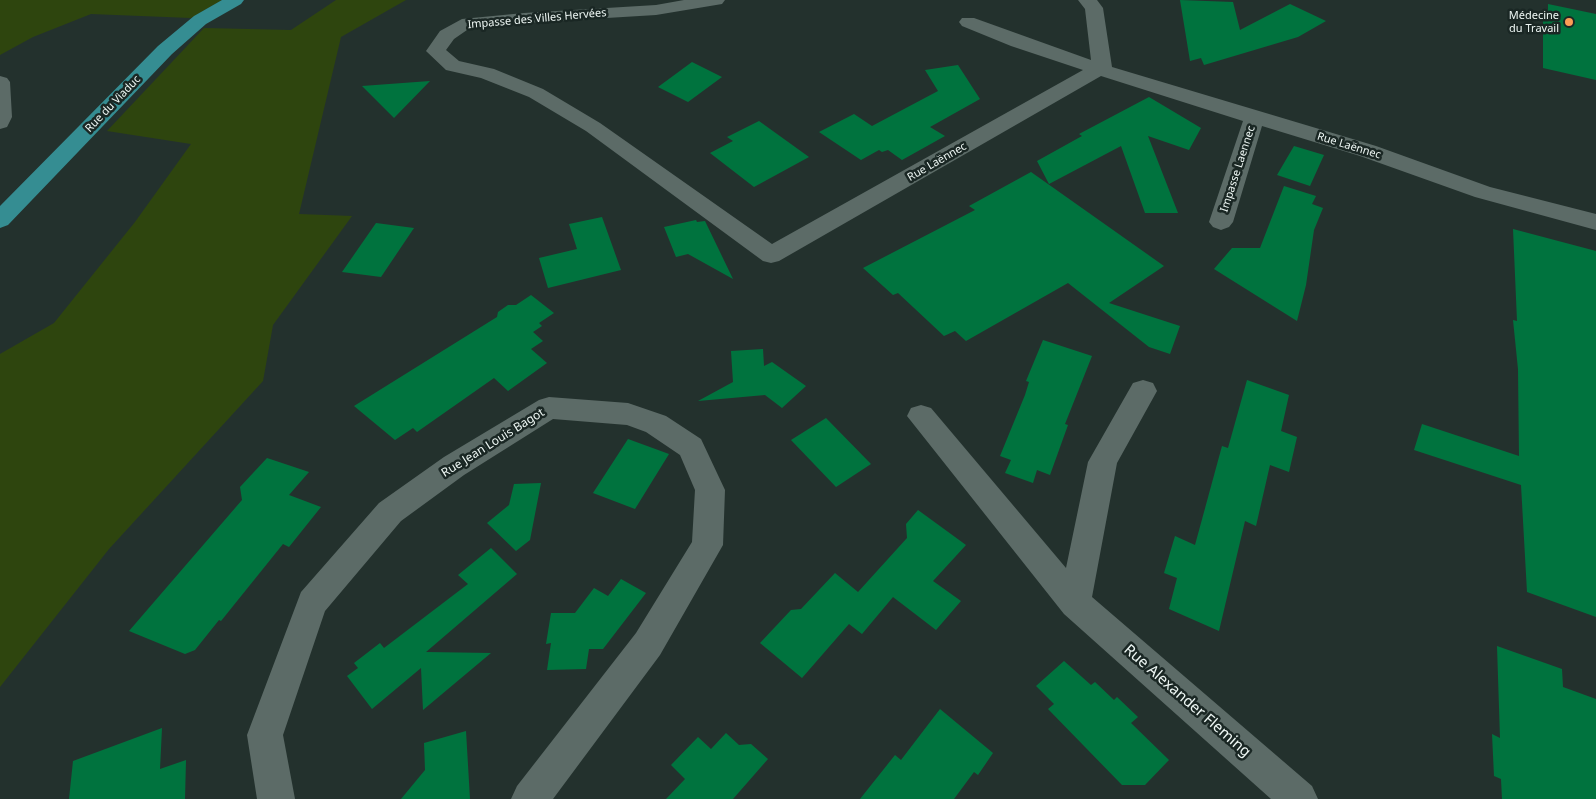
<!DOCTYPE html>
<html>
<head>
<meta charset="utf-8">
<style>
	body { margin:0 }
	canvas { display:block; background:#23312d }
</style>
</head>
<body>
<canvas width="1596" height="799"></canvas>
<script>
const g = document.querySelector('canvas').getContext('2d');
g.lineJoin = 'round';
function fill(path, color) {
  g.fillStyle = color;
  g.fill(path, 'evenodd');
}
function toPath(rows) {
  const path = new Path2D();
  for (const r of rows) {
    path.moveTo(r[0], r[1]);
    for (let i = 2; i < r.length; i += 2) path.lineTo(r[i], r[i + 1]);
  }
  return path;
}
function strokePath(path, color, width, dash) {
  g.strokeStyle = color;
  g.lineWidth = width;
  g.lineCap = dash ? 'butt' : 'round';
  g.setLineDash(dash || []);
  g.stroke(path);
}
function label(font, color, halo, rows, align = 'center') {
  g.font = font + ' "Noto Sans",sans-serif';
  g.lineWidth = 5;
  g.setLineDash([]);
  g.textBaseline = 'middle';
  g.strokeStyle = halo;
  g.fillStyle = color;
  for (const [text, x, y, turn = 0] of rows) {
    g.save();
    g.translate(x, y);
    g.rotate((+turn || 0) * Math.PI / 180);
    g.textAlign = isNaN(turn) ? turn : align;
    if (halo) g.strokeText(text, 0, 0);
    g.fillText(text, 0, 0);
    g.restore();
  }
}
const green = toPath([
	[0,0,222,0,191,18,91,14,33,37,0,55],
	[336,0,406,0,341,37,299,214,352,216,273,325,263,381,109,549,0,687,0,354,54,323,135,222,191,144,107,131,204,28,291,30]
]);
const building = toPath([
	[1180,0,1233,2,1240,30,1290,4,1326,21,1298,37,1204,65,1201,58,1190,61],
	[1548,4,1596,14,1596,80,1543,68,1543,19,1548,20],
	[692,62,722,77,688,102,658,87],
	[958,65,980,99,930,127,945,136,902,160,888,150,882,152,879,150,861,160,819,132,854,114,872,126,938,91,925,70],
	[430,81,394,118,362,86],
	[1149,97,1201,128,1189,150,1148,136,1178,213,1145,213,1121,146,1049,184,1037,161,1082,136,1079,134],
	[759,121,809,157,754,187,710,153,733,141,727,137],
	[1294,146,1324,155,1310,186,1277,175],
	[1031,172,1164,266,1109,303,1180,326,1170,354,1149,347,1068,283,966,341,955,331,944,336,898,293,893,295,863,268,975,210,969,206],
	[1284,186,1316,196,1312,204,1323,208,1314,230,1306,285,1297,321,1214,269,1232,248,1260,248],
	[602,217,621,270,548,288,539,258,577,249,569,224],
	[696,220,697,222,705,221,733,279,688,254,676,257,664,227],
	[376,223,414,228,381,277,342,272],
	[1513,229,1596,251,1596,617,1527,592,1521,485,1414,450,1422,424,1519,456,1518,369,1513,320,1517,321],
	[531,295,554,313,539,323,542,326,533,332,543,341,531,349,547,363,508,391,494,378,417,432,413,428,395,440,354,406,497,317,498,312,508,305,516,305],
	[1043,340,1092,356,1065,424,1068,425,1050,475,1037,470,1033,483,1005,473,1011,460,1000,456,1025,395,1029,382,1026,381],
	[763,349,764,366,772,362,806,386,782,408,765,395,698,401,733,382,731,351],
	[1247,380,1289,395,1281,431,1297,437,1289,472,1270,465,1256,526,1245,521,1219,631,1169,609,1177,578,1164,573,1175,536,1195,545,1222,446,1228,448],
	[826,418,871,464,836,487,791,440],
	[628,439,669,454,635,509,593,493],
	[267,458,309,472,289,495,321,507,289,547,283,544,221,621,219,620,195,650,185,654,129,631,242,500,240,487],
	[541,483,530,540,516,551,487,523,509,505,514,484],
	[918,510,966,545,933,581,961,601,936,630,893,597,862,634,849,624,802,678,760,643,791,610,801,609,835,573,858,592,907,538,906,524],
	[491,548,517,574,426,652,491,653,423,710,421,668,372,709,347,676,358,668,354,663,380,643,384,648,468,584,458,575],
	[621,579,646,593,603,649,589,649,586,669,547,670,551,643,546,644,551,613,575,613,594,588,608,596],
	[1497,646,1562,669,1563,687,1596,699,1596,799,1502,799,1501,779,1494,776,1492,734,1500,738],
	[1064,661,1091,685,1095,682,1114,700,1117,697,1138,717,1131,723,1169,760,1145,785,1122,785,1048,709,1054,704,1036,686],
	[940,709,993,753,978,775,974,772,954,799,860,799,895,755,901,760],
	[162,728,160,769,186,760,185,799,69,799,73,761],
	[466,731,470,799,401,799,425,770,424,743],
	[726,733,739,745,751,744,768,759,733,799,666,799,685,779,671,765,698,737,711,749]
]);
const minor = toPath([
	[684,0,725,0,722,4,656,15,524,23,467,30,454,39,446,50,459,61,494,69,543,89,600,123,772,244,1083,70,1011,46,962,26,959,22,962,18,974,18,1091,60,1085,9,1078,0,1097,0,1103,8,1112,67,1376,146,1490,187,1596,214,1596,230,1475,197,1360,156,1262,126,1233,222,1229,227,1221,230,1213,227,1209,222,1243,121,1101,76,779,261,771,263,763,261,586,131,529,97,481,78,446,70,426,51,440,31,462,19,524,13,656,5,684,0],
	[0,76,7,78,10,82,12,117,7,127,0,129,0,76],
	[1143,380,1153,383,1157,391,1117,463,1092,597,1312,786,1318,799,1271,799,1064,614,907,416,911,408,921,405,931,408,1066,568,1088,462,1133,383,1143,380],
	[549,397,628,403,666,416,701,439,725,490,723,545,660,655,553,799,511,799,517,786,636,633,692,542,695,490,680,455,646,432,627,425,553,419,464,475,401,521,325,611,283,735,295,799,257,799,247,735,301,592,379,503,444,457,539,400,549,397]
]);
const major = toPath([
	[222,0,244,0,241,4,206,24,172,54,8,225,0,228,0,206,158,46,194,16,222,0]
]);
const markers = [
	[1569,22,5,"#fd9d55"]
];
const farPoinames = [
	["Médecine",1559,16],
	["du Travail",1559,29]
];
const farStreetnames = [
	["Impasse des Villes Hervées",537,19,-5],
	["Rue du Viaduc",113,104,-46],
	["Rue Laënnec",1349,146,17],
	["Rue Laënnec",937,162,-30],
	["Impasse Laennec",1238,169,-72]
];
const streetNames = [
	["Rue Jean Louis Bagot",493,443,-32]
];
const nearStreetnames = [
	["Rue Alexander Fleming",1187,701,41]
];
fill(green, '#2e450e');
fill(building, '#00733e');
fill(minor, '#5c6b67');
fill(major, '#358d92');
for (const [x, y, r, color] of markers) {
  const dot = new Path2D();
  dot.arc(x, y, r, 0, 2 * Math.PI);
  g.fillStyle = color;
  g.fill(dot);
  strokePath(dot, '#1a2724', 2);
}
label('11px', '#eef7f4', '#1a2724', farPoinames, 'right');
label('11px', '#eef7f4', '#1a2724', farStreetnames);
label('12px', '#eef7f4', '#1a2724', streetNames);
label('15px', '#eef7f4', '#1a2724', nearStreetnames);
</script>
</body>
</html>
